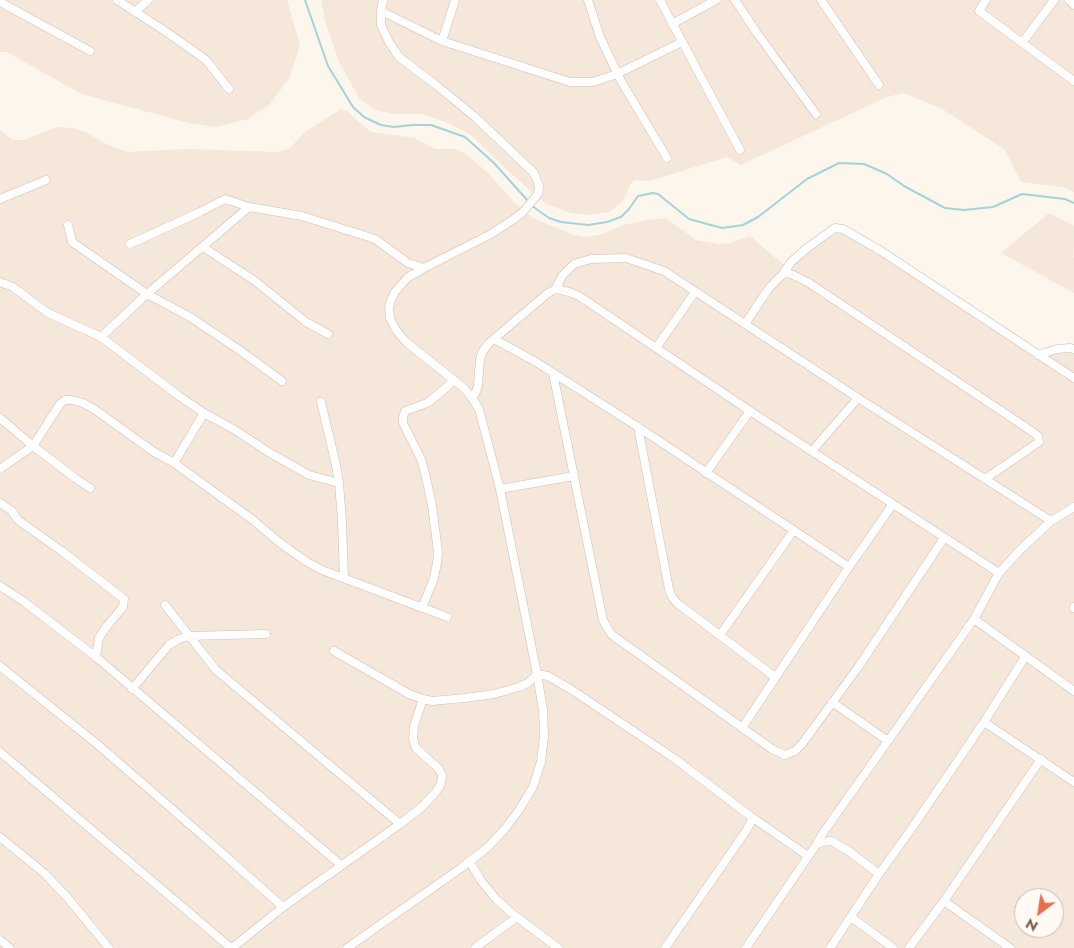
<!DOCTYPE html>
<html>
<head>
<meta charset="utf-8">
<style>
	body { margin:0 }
	#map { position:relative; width:1074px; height:948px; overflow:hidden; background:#fdf6ec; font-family:Jost,sans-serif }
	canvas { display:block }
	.north { position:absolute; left:1014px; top:888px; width:50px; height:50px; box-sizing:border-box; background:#fffaf3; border:1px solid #cabbb1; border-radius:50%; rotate:211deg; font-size:14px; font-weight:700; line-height:20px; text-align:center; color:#7a5c4d }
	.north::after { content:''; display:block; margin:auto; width:18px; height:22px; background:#e76f51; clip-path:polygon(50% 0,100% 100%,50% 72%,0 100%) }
</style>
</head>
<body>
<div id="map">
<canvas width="1074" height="948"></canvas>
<div class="north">N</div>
</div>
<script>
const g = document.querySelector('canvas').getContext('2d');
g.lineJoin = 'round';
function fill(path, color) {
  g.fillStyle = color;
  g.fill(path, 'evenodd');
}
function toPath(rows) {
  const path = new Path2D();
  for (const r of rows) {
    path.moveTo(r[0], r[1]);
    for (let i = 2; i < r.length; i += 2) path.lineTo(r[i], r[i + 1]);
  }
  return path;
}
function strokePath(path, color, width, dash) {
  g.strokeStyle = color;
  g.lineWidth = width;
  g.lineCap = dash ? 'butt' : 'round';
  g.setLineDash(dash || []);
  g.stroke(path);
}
const residential = toPath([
	[0,0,287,0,300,45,290,77,270,104,248,119,216,127,189,123,81,94,7,52,0,52],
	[321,0,1074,0,1074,192,1063,187,1021,182,1005,150,942,109,904,93,887,97,741,165,727,157,650,181,635,180,630,185,624,200,610,212,589,215,571,213,546,204,516,178,472,136,449,123,422,114,393,114,375,110,359,98,339,62,325,21],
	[341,109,347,111,362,125,372,132,415,138,435,149,456,149,469,156,489,174,515,203,533,218,574,235,586,237,603,234,623,225,648,220,666,218,696,240,719,244,731,243,750,236,784,265,792,256,835,223,843,224,1037,352,1050,346,1071,343,1074,344,1074,948,0,948,0,130,13,140,23,140,57,127,73,128,86,132,104,143,127,152,188,149,278,152,290,148,306,131],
	[1024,898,1054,898,1054,928,1024,928],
	[1049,213,1074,226,1074,246,1073,256,1074,257,1074,293,1001,253]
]);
const stream = toPath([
	[305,0,328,66,353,107,364,117,381,125,394,127,412,125,431,125,465,137,494,163,528,201],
	[532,206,549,218,561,222,588,225,607,222,621,217,629,209,638,196,653,193,658,194,689,219,722,228,743,225,758,217,807,179,839,163,864,164,887,174,904,186,945,208,964,210,993,207,1022,194,1065,199,1074,203]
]);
const minor = toPath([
	[117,0,168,33,206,60,229,89],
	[588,0,600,37,621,81,667,158],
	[660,0,740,150],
	[735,0,757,33,816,114],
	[821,0,879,85],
	[986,0,979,11,1074,81],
	[1069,0,1074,5],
	[0,2,90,51],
	[381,11,442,41,570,82,593,82,617,74,682,42],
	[135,12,148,0],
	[672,24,716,0],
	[442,41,455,0],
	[1022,43,1054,0],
	[0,199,46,180],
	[68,225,72,242,147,294,190,317,238,349,282,381],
	[130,244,200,212,225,199,249,207],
	[203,247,255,281,306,322,328,334],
	[783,274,791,262,807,248,835,228,843,229,881,251,1074,378],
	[0,282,13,287,48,313,101,337],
	[556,289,562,276,574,264,591,259,626,258,664,271,858,398,1051,521],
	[745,324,769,288,783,274,787,273,793,275,809,283,1021,424,1038,436,1039,442,985,479],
	[494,339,536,362,638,427,849,567],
	[656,348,695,292],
	[1038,355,1057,349,1070,348,1074,349],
	[553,373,603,620,608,629,612,635,772,749,785,755,795,751,802,744,859,666,944,538],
	[472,398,476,392,478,385,480,359,483,351,489,343,548,293,556,289,569,292,579,296,750,411,999,573],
	[321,402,336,465,339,483,342,521,344,578],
	[0,418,33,446,75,478,90,488],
	[638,427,669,589,672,597,677,603,775,677],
	[812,451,858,398],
	[174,463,204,413],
	[0,469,33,446,60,404,65,400,72,400,83,403,94,409,154,452,174,463,253,520,280,543,307,562,322,570,447,617],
	[706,473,750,411],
	[339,483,309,475,270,453,235,430,204,413,179,396,101,337,147,294,249,207,302,216,375,239,408,263,424,268],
	[500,489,574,476],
	[0,503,12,511,18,520,63,552,124,599,123,607,107,626,99,638,96,657],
	[0,586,23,601,96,657,341,865],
	[165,605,216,670,400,824],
	[1074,607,1074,608],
	[422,608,434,578,437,563,438,552,432,505,425,473,421,459,403,423,403,417,405,411,427,403,440,393,454,380],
	[974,619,1074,691],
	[720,635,794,530],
	[334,651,409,694,423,699,432,701,465,698,494,694,519,687,528,683,537,674,548,676,572,690,675,759,753,818,808,856],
	[0,666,97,744,195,829,283,907],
	[132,689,169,645,179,639,189,636,266,634],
	[832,702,888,741],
	[984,722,1074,782],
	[742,728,849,567,893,504],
	[0,752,231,948],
	[0,837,44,873,66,896,109,948],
	[816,845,822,842,832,841,850,852,879,874],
	[469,861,482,882,497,900,514,915,558,948],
	[944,901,1010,948],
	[851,917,893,948],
	[0,940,10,948],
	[232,948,283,907,400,824,423,806,435,793,441,784,442,775,439,769,416,748,413,739,414,726,423,699],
	[347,948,461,868,488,847,505,829,519,810,533,787,541,762,544,736,543,710,537,674,500,489,479,409,472,398,465,389,406,342,396,330,390,318,389,308,391,300,395,292,407,278,424,268,491,234,511,221,522,213,538,194,539,186,534,173,474,116,436,85,399,57,389,42,381,25,381,11,383,0],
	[475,948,517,917],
	[665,948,746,831,753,818],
	[746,948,816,845,823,833,974,619,999,573,1020,550,1051,521,1074,507],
	[830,948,879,874,912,828,984,722,1025,657],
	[909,948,944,901,1041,759]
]);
fill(residential, '#f5e8da');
strokePath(stream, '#a5d3da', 2);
strokePath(minor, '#d1beb0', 9);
strokePath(minor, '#fff', 8);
</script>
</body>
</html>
